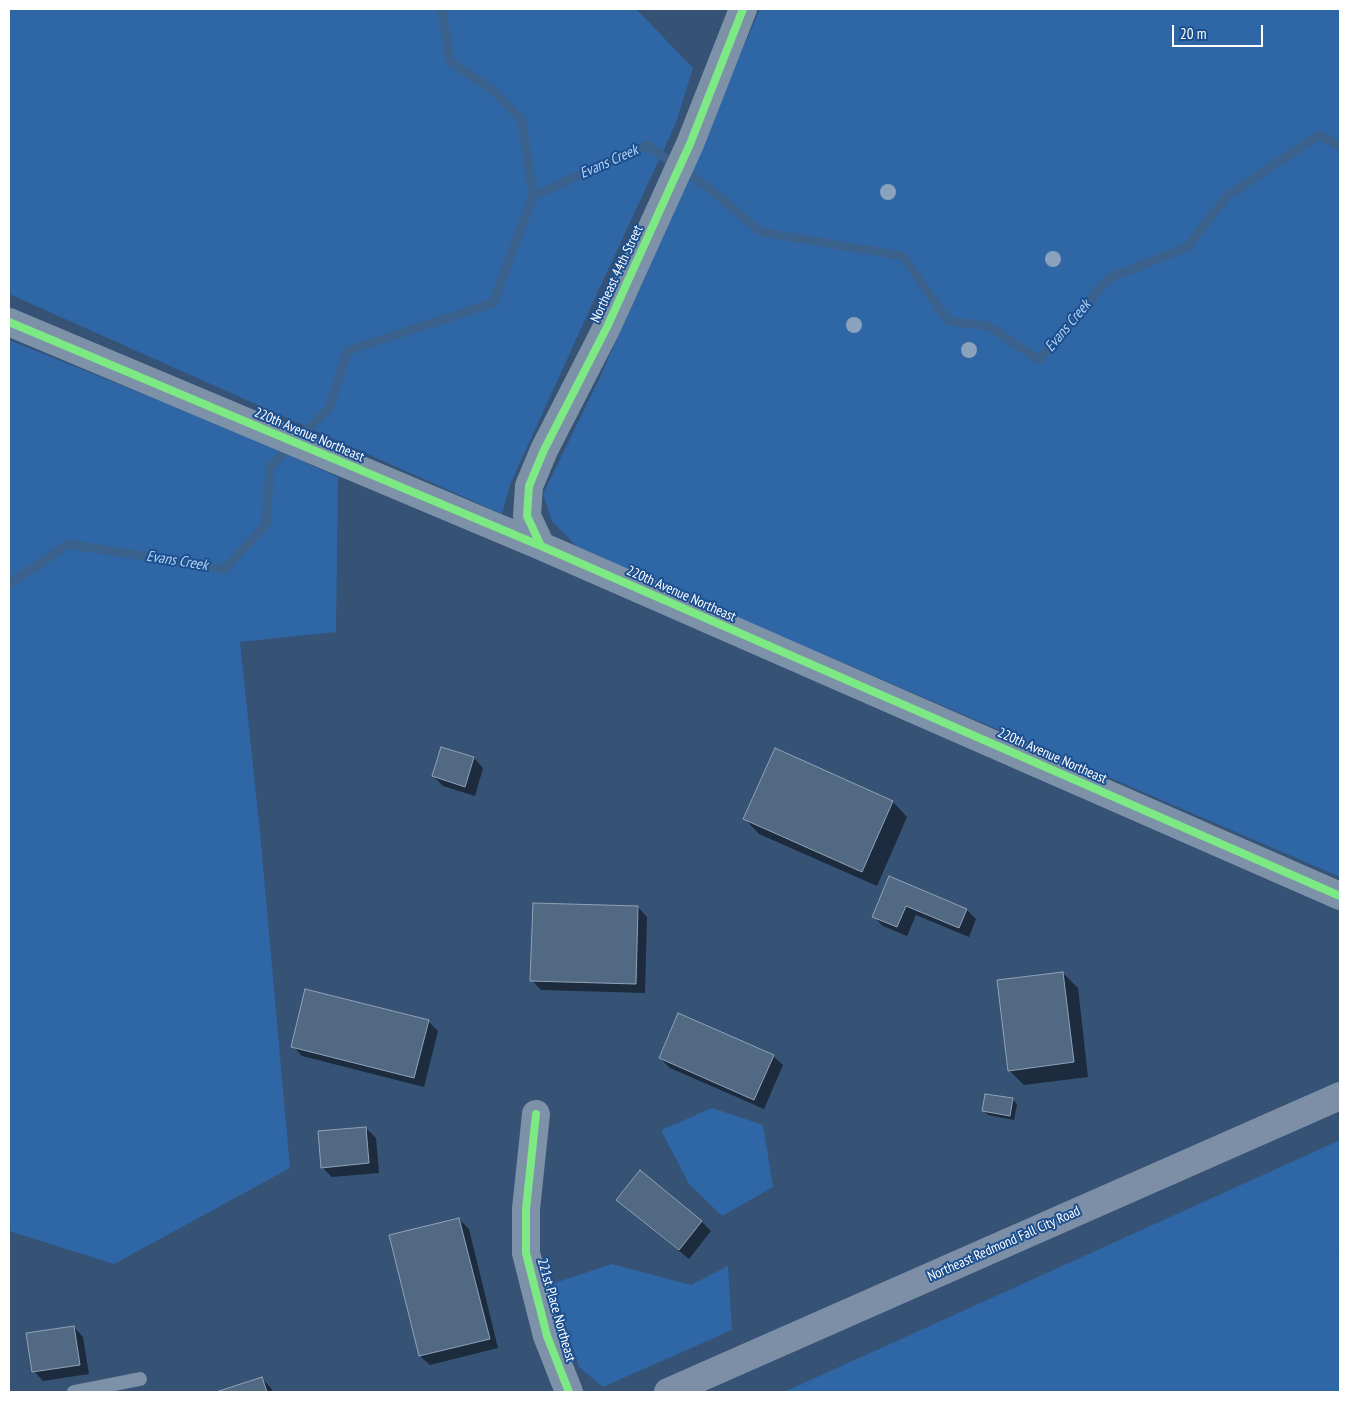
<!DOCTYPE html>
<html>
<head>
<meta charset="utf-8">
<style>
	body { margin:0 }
	#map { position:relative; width:1349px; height:1401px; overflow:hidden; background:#365274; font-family:"PT Sans Narrow",sans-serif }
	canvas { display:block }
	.frame { position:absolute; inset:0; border:10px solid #fff; pointer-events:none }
	.scale { position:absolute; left:1172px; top:25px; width:91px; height:22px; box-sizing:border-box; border:2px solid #fff; border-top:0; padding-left:6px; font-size:15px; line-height:18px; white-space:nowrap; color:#fff; -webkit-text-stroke:4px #1b4f8f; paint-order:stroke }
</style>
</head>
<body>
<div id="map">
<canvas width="1349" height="1401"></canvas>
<div class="frame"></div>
<div class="scale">20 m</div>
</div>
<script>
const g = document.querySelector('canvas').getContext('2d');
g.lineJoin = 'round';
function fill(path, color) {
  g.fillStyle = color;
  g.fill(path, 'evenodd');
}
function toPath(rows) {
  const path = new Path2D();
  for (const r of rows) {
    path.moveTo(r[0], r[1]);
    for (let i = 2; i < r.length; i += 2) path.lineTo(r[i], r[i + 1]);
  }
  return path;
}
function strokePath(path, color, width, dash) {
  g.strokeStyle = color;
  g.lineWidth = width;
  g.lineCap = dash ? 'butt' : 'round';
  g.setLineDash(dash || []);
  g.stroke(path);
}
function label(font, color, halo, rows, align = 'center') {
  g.font = font + ' "PT Sans Narrow",sans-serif';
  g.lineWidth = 4;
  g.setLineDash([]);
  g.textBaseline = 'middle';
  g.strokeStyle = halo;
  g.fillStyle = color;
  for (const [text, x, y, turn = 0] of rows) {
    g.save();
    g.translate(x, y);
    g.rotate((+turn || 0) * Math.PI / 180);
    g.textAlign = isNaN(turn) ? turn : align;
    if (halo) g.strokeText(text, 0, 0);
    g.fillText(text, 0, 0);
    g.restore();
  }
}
const green = toPath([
	[9,9,636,9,693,68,676,123,589,311,510,485,502,514,9,294],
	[760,9,1340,9,1340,877,579,549,552,521,543,494,601,375],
	[9,340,235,431,338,477,336,632,240,642,260,832,290,1168,114,1264,9,1231],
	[712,1108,763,1125,773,1187,722,1216,689,1184,661,1130],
	[1340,1140,1340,1247,1338,1250,1340,1254,1340,1392,784,1392],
	[612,1264,691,1285,728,1266,732,1330,603,1387,579,1367,552,1284]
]);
const shadow = toPath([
	[775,750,893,802,907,817,877,886,759,834,745,819],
	[474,758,483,768,475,796,443,786,433,776],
	[889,877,967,910,976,919,969,937,916,915,907,936,883,926,873,916],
	[638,907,647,917,645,993,541,990,532,980],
	[1063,973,1078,988,1088,1077,1024,1085,1009,1070],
	[428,1021,438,1031,424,1087,302,1056,293,1046],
	[773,1056,783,1065,764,1109,670,1068,660,1058],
	[1012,1099,1017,1104,1014,1120,988,1115,983,1110],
	[366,1128,376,1138,379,1173,332,1177,322,1167],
	[618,1200,701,1221,711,1231,689,1259,627,1209],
	[459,1219,469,1229,498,1348,430,1365,420,1356],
	[74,1327,83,1337,89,1374,43,1381,34,1371],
	[261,1378,271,1388,273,1392,220,1392]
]);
const stream = toPath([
	[442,9,450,61,494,91,522,121,533,196],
	[9,584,68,544,224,569,266,525,270,467,330,407,347,351,493,303,533,196,647,145,710,189,761,232,903,256,948,321,989,326,1039,360,1109,278,1187,247,1228,195,1319,135,1340,146]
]);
const building = toPath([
	[441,747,474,757,465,787,432,776,441,747],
	[775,748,893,801,862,872,743,819,775,748],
	[889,876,967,909,959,928,906,906,897,927,872,917,889,876],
	[533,903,638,906,636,984,530,981,533,903],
	[1063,972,1074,1062,1008,1071,997,980,1063,972],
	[305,989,429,1020,414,1078,291,1047,305,989],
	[678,1013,774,1055,754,1100,659,1058,678,1013],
	[985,1094,1013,1098,1010,1116,982,1111,985,1094],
	[366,1127,369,1163,321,1168,318,1131,366,1127],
	[640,1170,702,1221,679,1250,616,1200,640,1170],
	[459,1218,490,1339,419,1356,389,1235,459,1218],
	[74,1326,80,1365,32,1372,26,1333,74,1326],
	[262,1377,267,1392,216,1392,262,1377]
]);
const lane = toPath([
	[74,1392,140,1379]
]);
const street = toPath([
	[9,322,541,546,1340,896],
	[541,546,527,516,529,486,544,450,607,327,674,179,690,144,743,9],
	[536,1114,526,1209,526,1253,547,1336,569,1392]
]);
const primary = toPath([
	[668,1392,1340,1096]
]);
const cycleway = toPath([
	[9,322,541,546,1340,896],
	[541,546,527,516,529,486,544,450,607,327,674,179,690,144,743,9],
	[536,1114,526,1209,526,1253,547,1336,569,1392]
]);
const trees = [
	[888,192],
	[1053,259],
	[854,325],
	[969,350]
];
const streetNames = [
	["Northeast 44th Street",617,274,-65],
	["220th Avenue Northeast",309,435,23],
	["220th Avenue Northeast",681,594,24],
	["220th Avenue Northeast",1052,756,24],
	["Northeast Redmond Fall City Road",1004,1244,-24],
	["221st Place Northeast",556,1310,74]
];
const waterNames = [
	["Evans Creek",609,162,-24],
	["Evans Creek",1068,326,-50],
	["Evans Creek",177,561,9]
];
fill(green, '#2f66a5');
fill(shadow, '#0007');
strokePath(stream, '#3b618d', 9);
fill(building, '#526984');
strokePath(building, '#92a2b6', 1);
strokePath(lane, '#7d92a8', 14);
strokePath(street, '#7d92a8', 28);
strokePath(primary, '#7d8ea7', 28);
strokePath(cycleway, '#7ce984', 8);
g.fillStyle = '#8aa2be';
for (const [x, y] of trees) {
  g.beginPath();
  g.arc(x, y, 8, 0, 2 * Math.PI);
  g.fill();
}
label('14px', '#fff', '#1b4f8f', streetNames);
label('italic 15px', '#b5d3f5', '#1b4f8f', waterNames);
</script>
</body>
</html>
